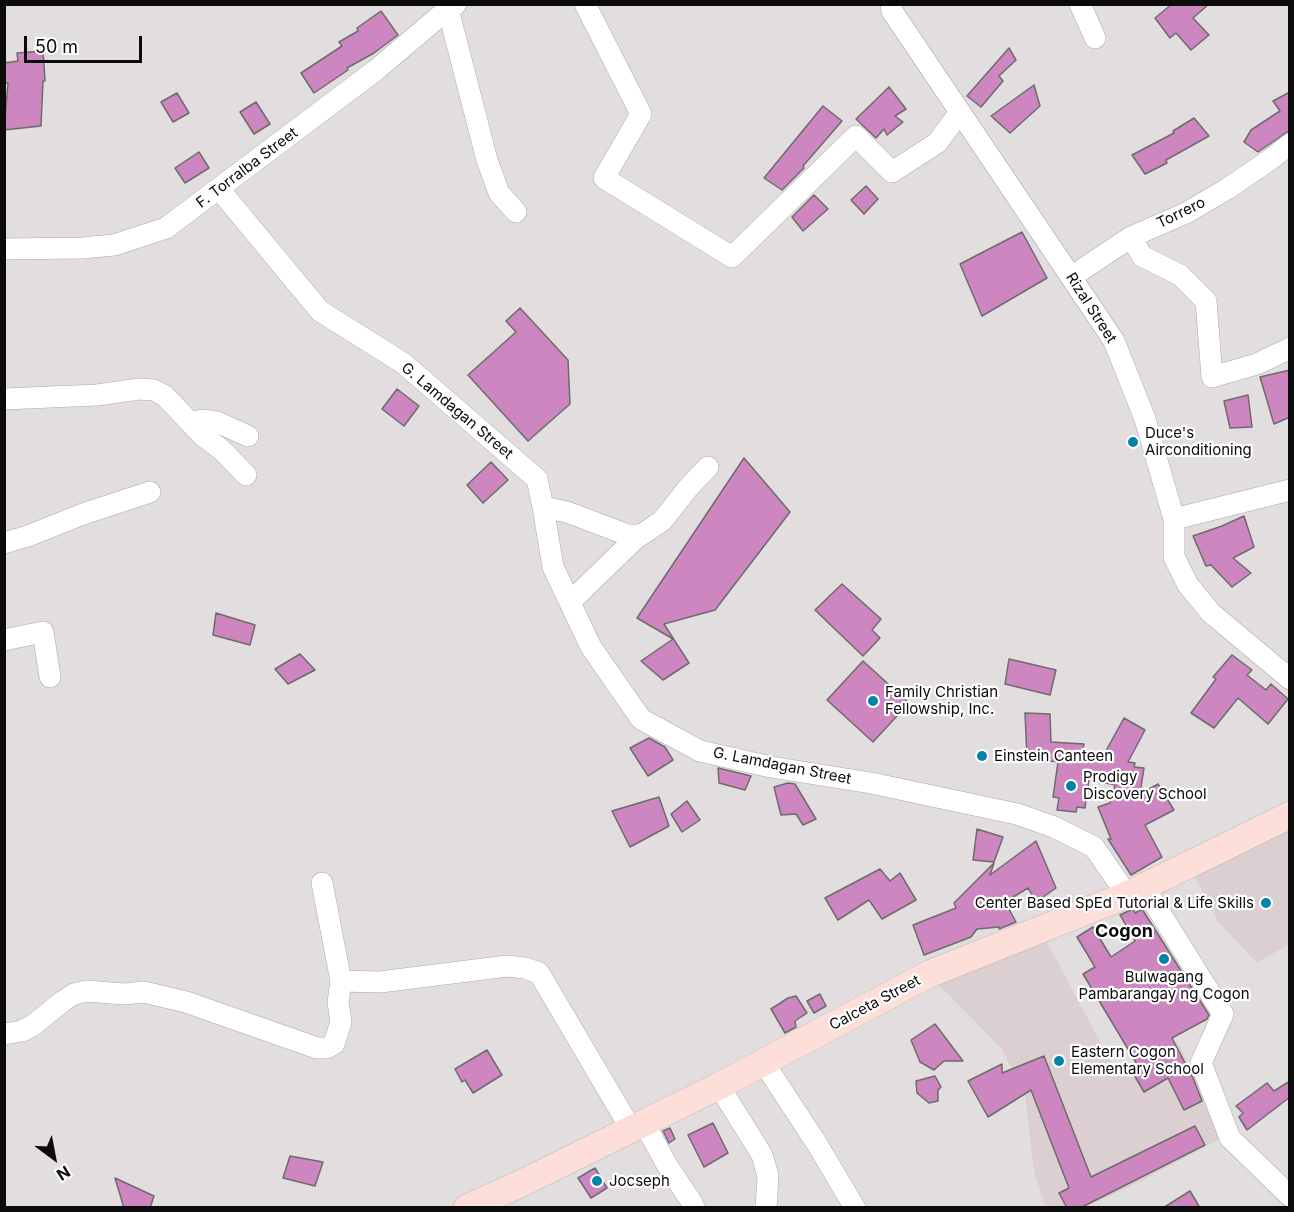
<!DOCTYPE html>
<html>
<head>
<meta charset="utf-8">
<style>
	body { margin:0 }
	#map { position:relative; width:1294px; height:1212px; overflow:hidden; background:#e2dedf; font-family:Inter,sans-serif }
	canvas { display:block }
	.frame { position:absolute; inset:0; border:6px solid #0c0b0c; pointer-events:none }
	.north { position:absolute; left:24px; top:1128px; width:60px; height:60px; -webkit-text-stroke:4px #fff; paint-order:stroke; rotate:148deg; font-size:16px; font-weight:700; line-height:24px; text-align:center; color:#0c0b0c }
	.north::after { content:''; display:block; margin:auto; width:21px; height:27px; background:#0c0b0c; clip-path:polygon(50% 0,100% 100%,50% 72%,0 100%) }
	.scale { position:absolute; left:24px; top:36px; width:118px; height:27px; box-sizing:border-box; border:3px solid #0c0b0c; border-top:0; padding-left:8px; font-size:18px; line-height:21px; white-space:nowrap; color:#0c0b0c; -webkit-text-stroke:4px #fff; paint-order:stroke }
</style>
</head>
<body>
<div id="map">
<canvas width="1294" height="1212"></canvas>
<div class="frame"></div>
<div class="north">N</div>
<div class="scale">50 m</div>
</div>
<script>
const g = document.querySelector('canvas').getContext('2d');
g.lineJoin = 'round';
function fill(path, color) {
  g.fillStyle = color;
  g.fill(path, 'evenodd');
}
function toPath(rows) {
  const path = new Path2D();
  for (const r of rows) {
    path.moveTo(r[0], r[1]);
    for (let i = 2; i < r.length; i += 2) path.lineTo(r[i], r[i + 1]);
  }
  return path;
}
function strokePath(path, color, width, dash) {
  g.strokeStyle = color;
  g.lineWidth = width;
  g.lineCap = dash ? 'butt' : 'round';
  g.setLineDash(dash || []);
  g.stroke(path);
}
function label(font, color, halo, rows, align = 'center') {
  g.font = font + ' Inter,sans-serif';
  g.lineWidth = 4.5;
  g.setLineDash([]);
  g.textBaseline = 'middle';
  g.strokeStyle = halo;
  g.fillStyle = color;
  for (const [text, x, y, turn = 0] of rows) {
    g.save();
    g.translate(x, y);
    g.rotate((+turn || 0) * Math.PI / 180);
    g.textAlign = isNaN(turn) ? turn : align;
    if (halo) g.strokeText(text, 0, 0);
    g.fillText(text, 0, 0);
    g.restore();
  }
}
const built = toPath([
	[1286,827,1290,832,1289,944,1257,963,1219,923,1194,875],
	[1045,938,1117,1074,1177,1041,1225,1136,1135,1184,1086,1207,1045,1207,1034,1171,1025,1095,1001,1048,938,984]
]);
const building = toPath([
	[1172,4,1209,4,1193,18,1209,35,1191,50,1176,33,1170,38,1155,18,1172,4],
	[381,11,398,35,374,53,347,68,348,70,314,93,301,73,342,46,339,42,358,31,357,28,381,11],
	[1009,48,1016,60,999,76,1003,81,981,107,967,96,1009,48],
	[43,51,45,81,43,81,41,126,4,130,8,83,4,83,4,63,18,61,17,53,43,51],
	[1034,85,1040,106,1010,133,991,116,1034,85],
	[889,87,906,109,895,116,903,122,887,135,884,129,876,138,856,119,889,87],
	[1290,92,1290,130,1258,152,1244,142,1251,130,1280,111,1273,101,1290,92],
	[177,93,189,113,173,122,161,102,177,93],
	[256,102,270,124,254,134,240,112,256,102],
	[823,106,842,121,803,166,804,168,782,190,764,178,823,106],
	[1194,118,1209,136,1166,160,1167,163,1145,174,1132,155,1174,133,1173,131,1194,118],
	[199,152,209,168,185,183,175,168,199,152],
	[866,186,878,199,864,214,851,200,866,186],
	[814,195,828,209,803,231,792,217,814,195],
	[1022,232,1047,278,982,316,960,264,1022,232],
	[520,308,568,360,570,404,528,441,468,375,516,332,506,321,520,308],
	[1290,370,1290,417,1274,424,1260,377,1290,370],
	[397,389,419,406,404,426,382,409,397,389],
	[1248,395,1252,427,1230,428,1224,401,1248,395],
	[744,458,790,512,715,610,664,624,689,663,663,680,641,661,673,639,637,618,744,458],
	[491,462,508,480,483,503,467,485,491,462],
	[1244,516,1254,547,1233,558,1251,573,1232,587,1211,565,1206,566,1193,536,1222,526,1244,516],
	[842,584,881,619,872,630,880,638,863,656,815,610,842,584],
	[216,613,255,625,250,645,213,635,216,613],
	[300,654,315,670,288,684,275,669,300,654],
	[1232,655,1252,670,1247,675,1266,690,1271,684,1288,699,1268,724,1238,698,1214,728,1191,713,1216,679,1213,677,1232,655],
	[1009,659,1056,670,1050,695,1005,684,1009,659],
	[863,661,909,703,873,742,827,700,863,661],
	[1025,713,1050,714,1051,742,1084,744,1082,754,1102,758,1124,718,1145,730,1128,762,1135,763,1134,767,1144,768,1140,794,1158,784,1174,810,1145,825,1162,857,1131,875,1108,839,1111,839,1098,807,1110,803,1115,785,1089,779,1085,808,1077,807,1076,812,1057,810,1059,798,1053,797,1058,762,1027,758,1025,713],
	[649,738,665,747,673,760,648,776,630,748,649,738],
	[718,768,751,776,745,790,719,783,718,768],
	[788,783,795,784,816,819,803,825,796,814,781,815,774,787,788,783],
	[659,797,669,826,630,847,612,811,659,797],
	[687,801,700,820,682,832,671,814,687,801],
	[977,829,1003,837,994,862,973,860,977,829],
	[1036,841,1056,888,1036,902,1028,888,1005,902,1016,922,999,929,999,927,977,929,971,937,924,955,913,925,956,908,954,903,994,863,990,875,1036,841],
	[880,869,890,881,900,873,916,900,882,919,869,900,838,920,825,898,880,869],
	[1133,909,1135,913,1142,909,1209,1015,1207,1019,1172,1038,1193,1078,1202,1101,1184,1110,1168,1078,1144,1092,1133,1073,1140,1069,1083,974,1095,967,1077,937,1093,927,1111,957,1135,941,1120,915,1133,909],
	[820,994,826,1006,814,1013,807,1001,820,994],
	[796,996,807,1013,795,1021,796,1027,785,1033,771,1009,788,998,796,996],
	[935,1024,963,1061,944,1061,934,1070,920,1062,911,1040,935,1024],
	[487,1050,502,1075,473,1093,465,1080,462,1082,455,1069,487,1050],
	[1044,1056,1091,1177,1195,1126,1205,1145,1080,1208,1067,1208,1059,1193,1069,1188,1031,1090,988,1117,968,1081,1002,1064,1002,1073,1044,1056],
	[935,1076,941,1087,938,1090,938,1101,929,1103,917,1093,916,1081,935,1076],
	[1290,1081,1290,1097,1247,1130,1239,1117,1243,1113,1236,1106,1267,1083,1274,1091,1290,1081],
	[713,1123,728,1153,704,1167,688,1135,713,1123],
	[670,1128,675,1139,669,1143,663,1131,670,1128],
	[290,1156,323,1162,315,1186,283,1178,290,1156],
	[595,1168,607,1188,591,1198,578,1178,595,1168],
	[115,1178,154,1196,150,1208,124,1208,115,1178],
	[1190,1191,1200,1208,1163,1208,1190,1191]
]);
const minor = toPath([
	[585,4,641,114,604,178,732,257,856,136,892,172,937,143,960,112],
	[891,4,892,11,1114,341,1145,419,1174,519,1174,557,1188,585,1211,613,1290,679],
	[1080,4,1095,38],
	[448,9,487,160,499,193,516,212],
	[219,189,320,311,403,363,537,479,543,507,553,567,591,647,641,719,700,751,771,767,871,783,1017,814,1054,827,1094,847,1127,895],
	[1131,237,1142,256,1180,275,1206,301,1212,377,1257,364,1290,348],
	[4,249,82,248,114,245,166,228,376,70,448,9,456,4],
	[1071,277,1131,237,1186,213,1227,189,1271,159,1290,144],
	[4,399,97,395,139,389,154,390,165,396,203,436,222,450,246,475],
	[192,423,202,420,217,422,248,436],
	[543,507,567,512,628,535,640,535],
	[1174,519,1290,490],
	[4,543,28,536,83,514,150,492],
	[570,602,635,539,662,521,688,488,708,467],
	[4,640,43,632,50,677],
	[322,883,341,981],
	[1144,887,1223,1014,1201,1063,1230,1138,1290,1196],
	[4,1034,22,1031,32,1026,63,1001,74,994,86,991,124,994,144,992,186,1002,317,1048,327,1048,334,1044,341,1022,338,1002,341,981,380,982,507,966,525,968,539,973,631,1129],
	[764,1063,817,1144,855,1208],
	[719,1086,762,1155,768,1176,766,1208],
	[644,1123,667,1165,691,1201,694,1208]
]);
const major = toPath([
	[467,1208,524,1182,719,1086,929,974,1127,895,1290,815]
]);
const markers = [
	[1133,442,6,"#0482a7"],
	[873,701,6,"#0482a7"],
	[982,756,6,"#0482a7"],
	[1071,786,6,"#0482a7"],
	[1266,903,6,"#0482a7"],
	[1164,959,6,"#0482a7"],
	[1059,1061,6,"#0482a7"],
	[597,1181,6,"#0482a7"]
];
const streetNames = [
	["F. Torralba Street",247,168,-37],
	["Torrero",1181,213,-26],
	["Rizal Street",1091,308,57],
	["G. Lamdagan Street",457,411,40],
	["G. Lamdagan Street",782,766,11],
	["Calceta Street",875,1003,-28]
];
const poiNames = [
	["Duce's",1145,433],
	["Airconditioning",1145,450],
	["Family Christian",885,692],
	["Fellowship, Inc.",885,709],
	["Einstein Canteen",994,756],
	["Prodigy",1083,777],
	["Discovery School",1083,794],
	["Center Based SpEd Tutorial & Life Skills",1254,903,"right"],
	["Bulwagang",1164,977,"center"],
	["Pambarangay ng Cogon",1164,994,"center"],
	["Eastern Cogon",1071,1052],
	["Elementary School",1071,1069],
	["Jocseph",609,1181]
];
const quarterNames = [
	["Cogon",1124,932]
];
fill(built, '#dbcfd2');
fill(building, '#cd86bf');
strokePath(building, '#6d6b6c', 1.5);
strokePath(minor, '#aaa7a8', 22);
strokePath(major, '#bbb', 28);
strokePath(minor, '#fff', 21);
strokePath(major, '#feded9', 27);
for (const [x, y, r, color] of markers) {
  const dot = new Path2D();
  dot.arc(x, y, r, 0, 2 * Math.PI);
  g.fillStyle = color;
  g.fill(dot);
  strokePath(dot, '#fff', 2);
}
label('15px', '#0c0b0c', '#fff', streetNames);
label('15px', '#0c0b0c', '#fff', poiNames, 'left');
label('bold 18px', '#0c0b0c', '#fff', quarterNames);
</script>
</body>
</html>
